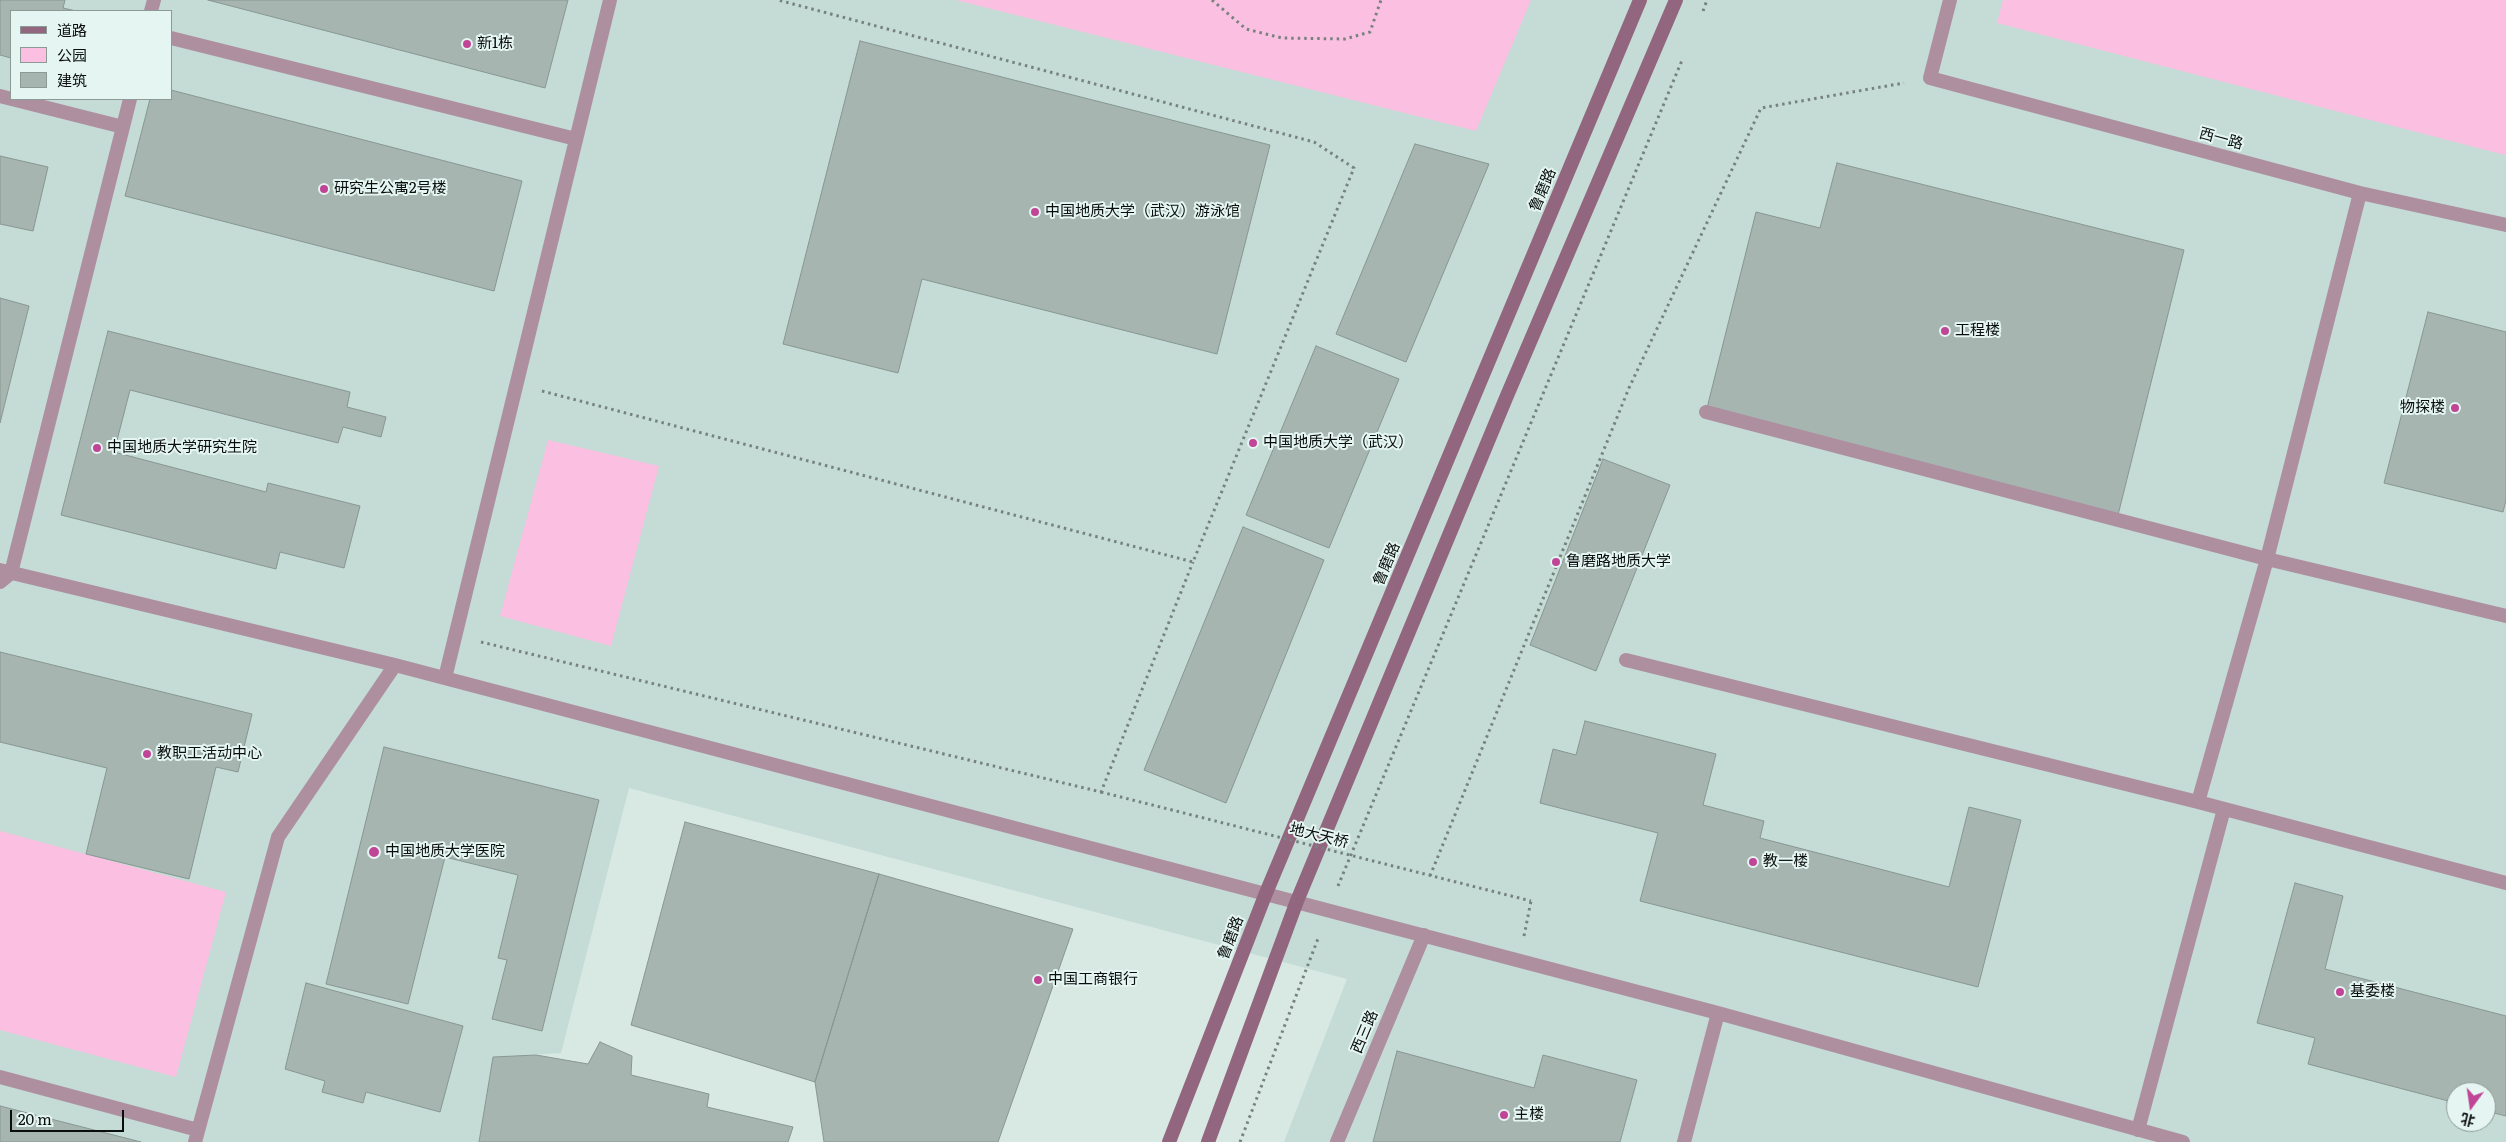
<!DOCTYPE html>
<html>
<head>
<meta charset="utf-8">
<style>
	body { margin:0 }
	#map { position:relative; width:2506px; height:1142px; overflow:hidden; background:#d8e8e3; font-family:Literata,"Noto Sans SC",serif }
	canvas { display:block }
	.legend { position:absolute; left:10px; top:10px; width:162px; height:90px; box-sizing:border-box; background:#e5f5f1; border:1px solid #8d9995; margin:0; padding:6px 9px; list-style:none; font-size:15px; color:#090e0c }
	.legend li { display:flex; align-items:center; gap:10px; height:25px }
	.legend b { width:25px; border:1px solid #8d9995 }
	.north { position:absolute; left:2446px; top:1082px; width:50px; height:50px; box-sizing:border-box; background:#e5f5f1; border:1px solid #8d9995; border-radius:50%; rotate:194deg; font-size:14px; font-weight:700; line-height:20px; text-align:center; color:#090e0c }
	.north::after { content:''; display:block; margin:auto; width:18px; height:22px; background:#c14596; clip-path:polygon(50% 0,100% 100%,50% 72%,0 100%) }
	.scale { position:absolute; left:10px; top:1110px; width:114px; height:22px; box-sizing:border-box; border:2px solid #090e0c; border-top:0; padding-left:6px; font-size:15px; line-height:18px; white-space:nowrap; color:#090e0c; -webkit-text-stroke:4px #e5f5f1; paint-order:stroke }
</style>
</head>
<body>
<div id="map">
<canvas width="2506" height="1142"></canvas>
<ul class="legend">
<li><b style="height:6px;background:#92667f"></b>道路</li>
<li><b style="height:14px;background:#fbbfe1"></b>公园</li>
<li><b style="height:14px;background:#a6b5b0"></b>建筑</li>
</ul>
<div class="north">北</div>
<div class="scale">20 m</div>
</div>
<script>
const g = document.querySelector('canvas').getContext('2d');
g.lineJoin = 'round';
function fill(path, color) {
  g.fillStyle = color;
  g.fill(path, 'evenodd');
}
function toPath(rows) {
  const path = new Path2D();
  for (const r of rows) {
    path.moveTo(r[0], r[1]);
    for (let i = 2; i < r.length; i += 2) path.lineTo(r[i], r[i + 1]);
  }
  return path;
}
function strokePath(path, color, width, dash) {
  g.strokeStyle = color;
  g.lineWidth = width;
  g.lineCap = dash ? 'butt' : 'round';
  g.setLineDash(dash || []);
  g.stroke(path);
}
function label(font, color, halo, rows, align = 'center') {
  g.font = font + ' Literata,"Noto Sans SC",serif';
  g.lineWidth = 4;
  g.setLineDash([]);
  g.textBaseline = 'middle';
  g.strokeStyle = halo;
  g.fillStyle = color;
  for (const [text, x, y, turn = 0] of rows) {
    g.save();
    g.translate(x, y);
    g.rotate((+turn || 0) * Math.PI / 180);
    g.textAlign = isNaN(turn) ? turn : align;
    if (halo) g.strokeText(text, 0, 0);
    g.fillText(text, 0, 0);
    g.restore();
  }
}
const built = toPath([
	[0,0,2506,0,2506,1142,1284,1142,1347,979,629,788,561,1053,493,1057,479,1142,0,1142],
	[11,11,171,11,171,99,11,99],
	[2456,1092,2486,1092,2486,1122,2456,1122]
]);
const green = toPath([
	[956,0,1531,0,1476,131],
	[2003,0,2506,0,2505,155,1997,23],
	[548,440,659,466,611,646,500,616],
	[0,831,226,892,176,1077,0,1030]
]);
const building = toPath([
	[0,0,65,0,63,8,76,11,11,11,11,58,0,55,0,0],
	[208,0,568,0,545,88,208,0],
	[860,41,1270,145,1217,354,922,279,898,373,783,344,860,41],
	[171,90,522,181,494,291,125,196,150,99,171,99,171,90],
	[1415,144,1489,164,1406,362,1336,334,1415,144],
	[0,156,48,167,33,231,0,224,0,156],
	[1837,163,2184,250,2118,515,1706,412,1756,212,1820,228,1837,163],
	[0,298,29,306,0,423,0,298],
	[2428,312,2506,332,2506,500,2503,512,2384,483,2428,312],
	[108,331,350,392,347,407,386,417,381,437,343,427,338,443,130,390,114,452,266,492,268,483,360,506,344,568,280,552,276,569,61,515,108,331],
	[1316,346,1399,379,1329,548,1246,515,1316,346],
	[1603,459,1670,485,1596,671,1530,645,1603,459],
	[1243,527,1324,560,1226,803,1144,770,1243,527],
	[0,652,252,714,238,772,216,767,189,879,86,854,107,768,0,742,0,652],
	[1585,721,1716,754,1703,805,1764,821,1760,838,1949,887,1969,807,2021,820,1978,987,1640,901,1658,833,1540,803,1553,749,1576,755,1585,721],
	[384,747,599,800,542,1031,492,1019,507,960,498,958,518,875,445,857,408,1004,326,984,384,747],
	[685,822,879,874,815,1082,631,1025,685,822],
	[879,874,1073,929,998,1142,824,1142,815,1082,879,874],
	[2295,883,2343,896,2325,969,2506,1016,2506,1116,2486,1111,2486,1092,2456,1092,2456,1103,2308,1064,2315,1038,2257,1023,2295,883],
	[306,983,463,1026,440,1112,366,1092,363,1103,322,1092,325,1081,285,1069,306,983],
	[600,1042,632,1056,631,1075,709,1094,707,1107,793,1127,788,1142,479,1142,493,1057,536,1055,588,1064,600,1042],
	[1397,1051,1534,1088,1543,1055,1637,1080,1620,1142,1373,1142,1397,1051],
	[0,1106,141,1142,0,1142,0,1106]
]);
const path = toPath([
	[1212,0,1246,29,1282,38,1345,39,1370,32,1381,0],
	[1703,11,1707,0],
	[542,391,1193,562,1354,168,1314,142,778,0],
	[481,642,1101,792,1193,562],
	[1430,876,1629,388,1761,108,1904,83],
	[1338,886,1683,58],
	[1524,936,1531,901],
	[1240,1142,1319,936]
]);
const minor = toPath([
	[1950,0,1930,78,2360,193,2506,225],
	[151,11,154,0],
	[171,38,576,139],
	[0,96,123,127],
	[2360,193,2267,559,2506,616],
	[1706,412,2267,559,2198,802,2506,883],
	[0,570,395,665,1718,1013,2183,1142],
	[0,582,11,573,130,99],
	[1626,660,2198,802],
	[445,678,610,0],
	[0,1077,198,1130],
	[2138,1130,2224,809],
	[195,1142,278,837,395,665],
	[1337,1142,1424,935],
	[1684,1142,1718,1013]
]);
const secondary = toPath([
	[1169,1142,1266,893,1640,0],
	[1208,1142,1297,901,1506,398,1676,0]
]);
const pathBridge = toPath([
	[1101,792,1531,901]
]);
const markers = [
	[467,44,5,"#c14596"],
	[324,189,5,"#c14596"],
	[1035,212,5,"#c14596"],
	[1945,331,5,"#c14596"],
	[2455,408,5,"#c14596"],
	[1253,443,5,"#c14596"],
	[97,448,5,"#c14596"],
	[1556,562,5,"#c14596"],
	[147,754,5,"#c14596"],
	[374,852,6,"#c14596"],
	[1753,862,5,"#c14596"],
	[1038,980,5,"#c14596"],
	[2340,992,5,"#c14596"],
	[1504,1115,5,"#c14596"]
];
const poiNames = [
	["新1栋",477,44],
	["研究生公寓2号楼",334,189],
	["中国地质大学（武汉）游泳馆",1045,212],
	["工程楼",1955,331],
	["物探楼",2445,408,"right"],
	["中国地质大学（武汉）",1263,443],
	["中国地质大学研究生院",107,448],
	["鲁磨路地质大学",1566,562],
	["教职工活动中心",157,754],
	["中国地质大学医院",385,852],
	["教一楼",1763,862],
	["中国工商银行",1048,980],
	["基委楼",2350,992],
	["主楼",1514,1115]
];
const streetNames = [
	["西一路",2221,139,15],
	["鲁磨路",1543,190,-67],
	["鲁磨路",1387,564,-67],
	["地大天桥",1319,836,14],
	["鲁磨路",1231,938,-69],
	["西三路",1365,1032,-67]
];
fill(built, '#c4dcd5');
fill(green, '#fbbfe1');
fill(building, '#a6b5b0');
strokePath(building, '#889792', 1);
strokePath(path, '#77827f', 3, [2.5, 4]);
strokePath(minor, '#ae8fa0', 14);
strokePath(secondary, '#92667f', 14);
strokePath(pathBridge, '#77827f', 3, [2.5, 4]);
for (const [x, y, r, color] of markers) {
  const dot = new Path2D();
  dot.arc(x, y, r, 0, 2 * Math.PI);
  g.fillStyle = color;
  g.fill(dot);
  strokePath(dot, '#e5f5f1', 2);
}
label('15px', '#090e0c', '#e5f5f1', poiNames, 'left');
label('15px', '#090e0c', '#e5f5f1', streetNames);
</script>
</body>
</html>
